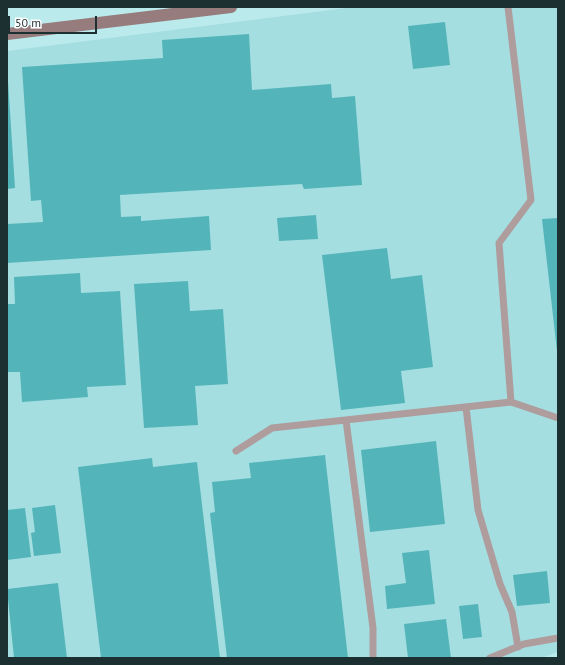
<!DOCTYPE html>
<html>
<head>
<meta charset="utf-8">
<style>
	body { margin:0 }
	#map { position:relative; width:565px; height:665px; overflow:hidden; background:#bbeaed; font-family:"PT Sans",sans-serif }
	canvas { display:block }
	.frame { position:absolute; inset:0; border:8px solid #1d3031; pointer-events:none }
	.scale { position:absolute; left:8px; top:16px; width:89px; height:18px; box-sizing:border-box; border:2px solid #1d3031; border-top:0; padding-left:5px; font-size:12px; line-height:14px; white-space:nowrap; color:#1d3031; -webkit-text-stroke:3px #fff; paint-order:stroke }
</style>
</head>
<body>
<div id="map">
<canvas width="565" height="665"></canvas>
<div class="frame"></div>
<div class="scale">50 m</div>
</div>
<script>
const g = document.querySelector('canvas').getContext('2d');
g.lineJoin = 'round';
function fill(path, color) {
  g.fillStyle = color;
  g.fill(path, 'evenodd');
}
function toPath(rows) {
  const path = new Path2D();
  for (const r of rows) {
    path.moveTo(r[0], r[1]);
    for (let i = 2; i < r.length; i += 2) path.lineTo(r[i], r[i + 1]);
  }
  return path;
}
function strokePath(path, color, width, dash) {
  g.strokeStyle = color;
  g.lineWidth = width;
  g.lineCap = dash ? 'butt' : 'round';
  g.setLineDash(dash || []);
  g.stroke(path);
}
const built = toPath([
	[354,7,558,7,558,652,541,658,7,658,7,51]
]);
const building = toPath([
	[445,22,450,65,413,69,408,26],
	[249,34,252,90,331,84,332,98,355,96,362,185,304,189,302,184,120,195,121,217,141,216,141,221,209,216,211,250,7,263,7,224,43,222,41,200,31,201,22,67,163,58,162,40],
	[7,81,8,81,15,188,7,189],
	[316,215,318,239,279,241,277,218],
	[558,218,558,351,557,351,542,219],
	[387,248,391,279,422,275,433,367,401,371,405,403,341,410,322,255],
	[80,273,81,293,120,291,126,385,87,387,88,397,22,402,20,372,7,372,7,304,15,304,14,277],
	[188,281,190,311,223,309,228,384,195,386,198,425,144,428,134,284],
	[436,441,445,524,370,532,361,450],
	[325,455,348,658,227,658,210,513,215,512,212,482,251,478,249,463],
	[152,458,153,467,197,462,220,658,101,658,78,467],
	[55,505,61,553,34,556,31,533,35,532,32,508],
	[25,508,31,557,7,560,7,510],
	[429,550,435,604,387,609,385,586,406,583,402,553],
	[547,571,550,603,517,606,513,575],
	[58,583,67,658,14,658,7,589],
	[478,604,482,637,463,639,459,606],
	[446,619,451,658,408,658,404,624]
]);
const lane = toPath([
	[508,7,531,200,499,243,511,402,558,418],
	[466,407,478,510,500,584,512,612,518,647],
	[346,420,373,628,373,658],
	[236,451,272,428,511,402],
	[490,658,524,644,558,638]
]);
const secondary = toPath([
	[7,34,231,7]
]);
fill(built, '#a5dee1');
fill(building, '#53b5ba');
strokePath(lane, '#af9c9d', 7);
strokePath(secondary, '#967c7c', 12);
</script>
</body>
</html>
